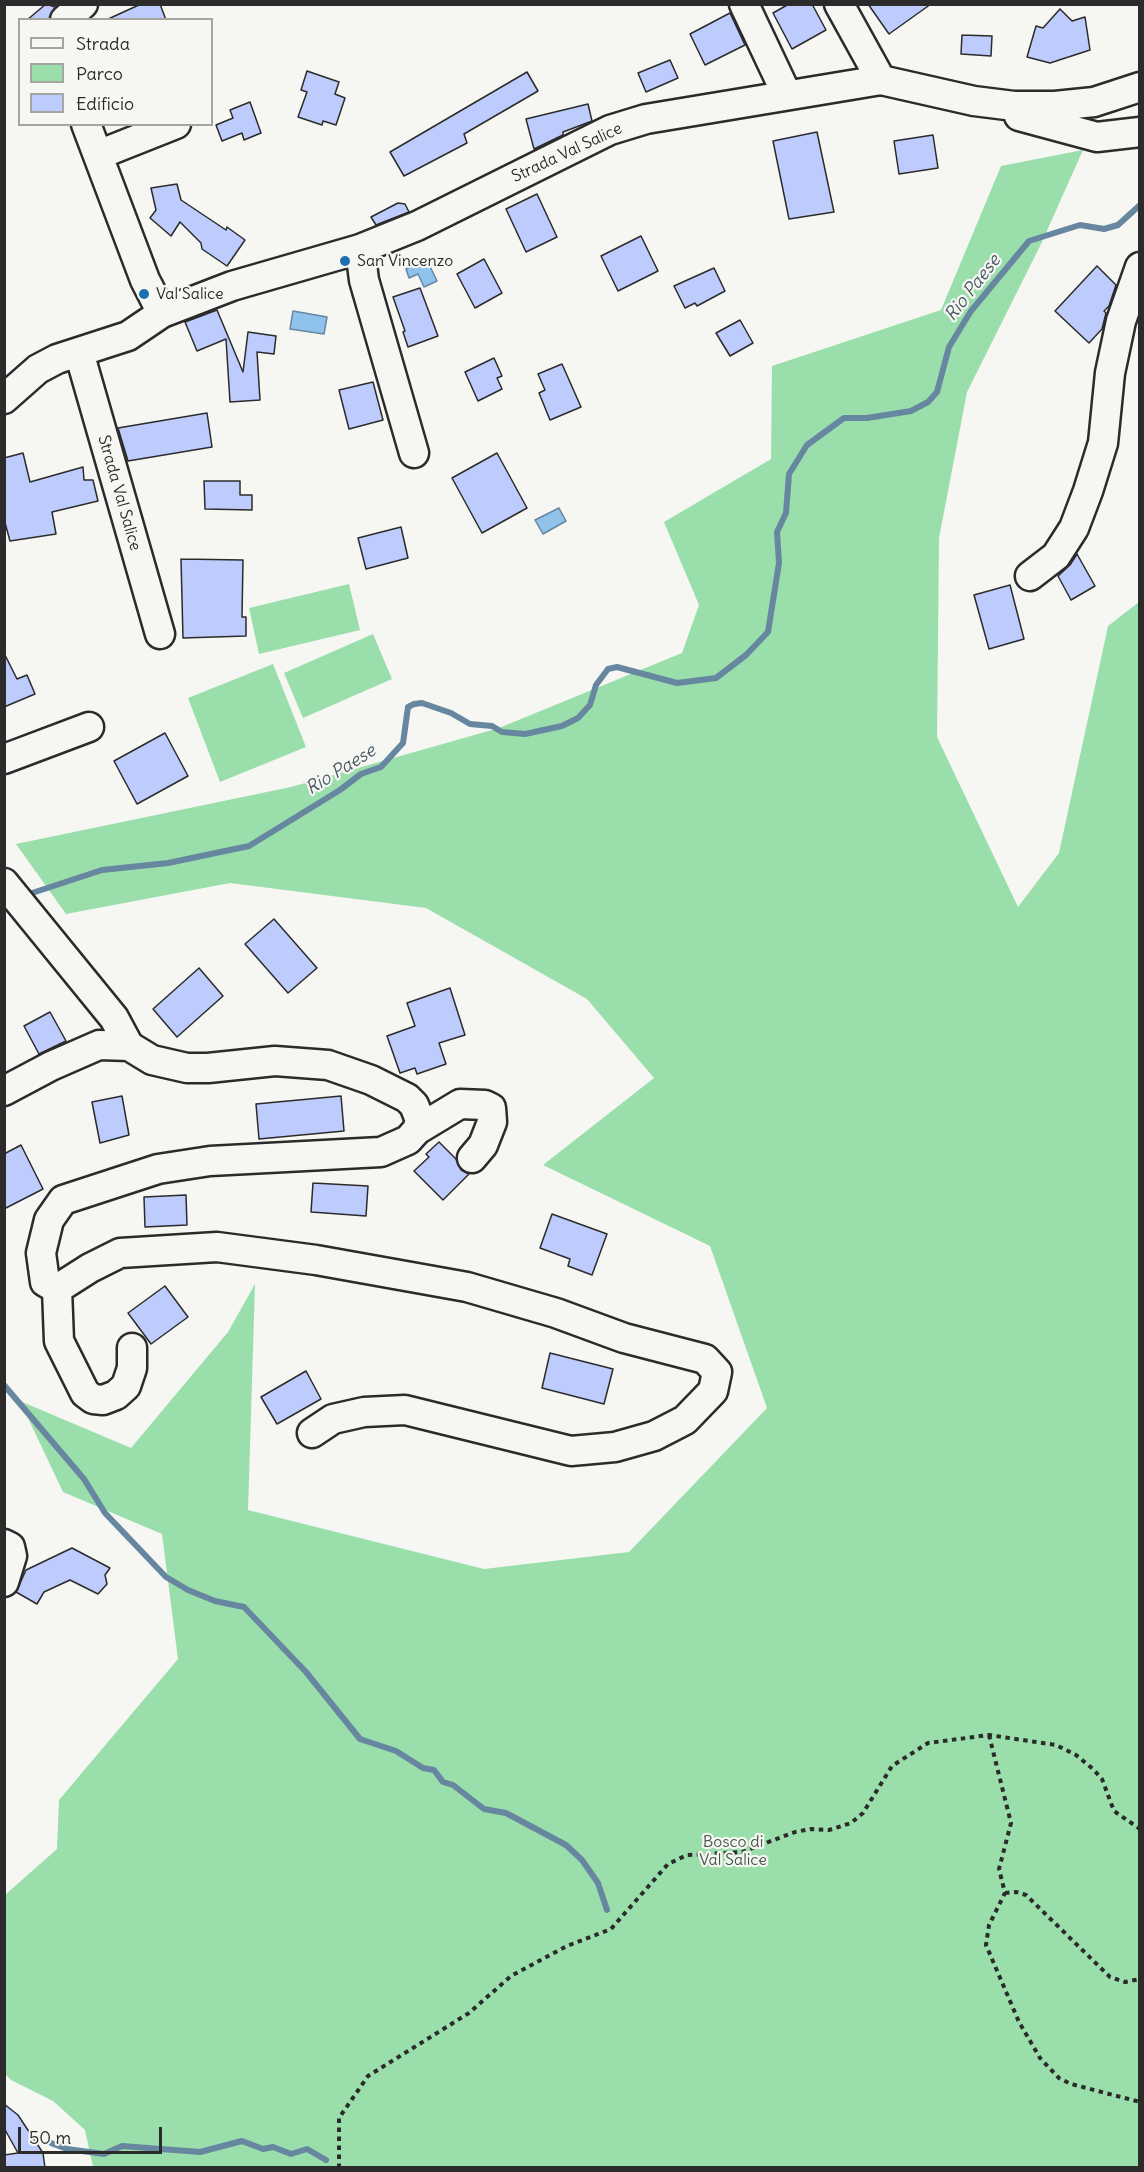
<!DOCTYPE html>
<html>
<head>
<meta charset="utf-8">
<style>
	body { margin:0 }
	#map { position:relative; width:1144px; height:2172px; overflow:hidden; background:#f6f6f2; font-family:Delius,sans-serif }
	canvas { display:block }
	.frame { position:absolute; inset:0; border:6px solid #2b2b2b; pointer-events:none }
	.legend { position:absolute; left:18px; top:18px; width:195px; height:108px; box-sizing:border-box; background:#f6f6f2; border:2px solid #a5a5a2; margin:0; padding:8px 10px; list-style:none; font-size:18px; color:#2b2b2b }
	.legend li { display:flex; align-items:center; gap:12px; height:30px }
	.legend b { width:30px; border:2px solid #a5a5a2 }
	.scale { position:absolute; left:18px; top:2127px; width:144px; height:27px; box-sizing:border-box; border:3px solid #2b2b2b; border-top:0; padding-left:8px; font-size:18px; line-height:21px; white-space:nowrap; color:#2b2b2b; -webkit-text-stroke:4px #f6f6f2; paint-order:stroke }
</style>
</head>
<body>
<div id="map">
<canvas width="1144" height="2172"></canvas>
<div class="frame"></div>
<ul class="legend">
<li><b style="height:8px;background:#f6f6f2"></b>Strada</li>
<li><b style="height:16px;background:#9adfab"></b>Parco</li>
<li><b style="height:16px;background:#beccfd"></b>Edificio</li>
</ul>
<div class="scale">50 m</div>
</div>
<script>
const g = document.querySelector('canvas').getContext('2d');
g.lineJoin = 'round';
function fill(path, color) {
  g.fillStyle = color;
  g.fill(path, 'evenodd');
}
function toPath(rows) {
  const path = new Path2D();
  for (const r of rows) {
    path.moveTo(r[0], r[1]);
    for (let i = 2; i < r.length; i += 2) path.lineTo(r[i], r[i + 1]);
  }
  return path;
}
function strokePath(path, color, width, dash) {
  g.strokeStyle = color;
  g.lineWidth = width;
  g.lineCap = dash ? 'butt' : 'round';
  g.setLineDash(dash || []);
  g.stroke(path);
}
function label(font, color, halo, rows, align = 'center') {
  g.font = font + ' Delius,sans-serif';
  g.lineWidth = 4.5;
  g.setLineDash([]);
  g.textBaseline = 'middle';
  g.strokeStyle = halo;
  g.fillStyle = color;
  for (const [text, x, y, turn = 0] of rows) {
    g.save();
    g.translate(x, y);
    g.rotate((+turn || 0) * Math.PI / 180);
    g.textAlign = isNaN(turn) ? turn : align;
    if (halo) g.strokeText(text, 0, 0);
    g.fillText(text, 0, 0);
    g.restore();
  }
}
const green = toPath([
	[1083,150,1041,244,967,392,939,538,937,737,1018,907,1059,853,1108,626,1139,602,1139,2167,93,2167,85,2130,53,2101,11,2080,5,2074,5,1895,57,1849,59,1800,178,1659,162,1534,63,1492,20,1401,131,1448,228,1332,255,1284,248,1510,484,1569,629,1552,767,1408,710,1246,543,1165,654,1078,587,999,426,908,230,883,66,914,16,844,291,787,499,728,682,653,699,605,664,522,771,459,772,366,941,310,1001,166],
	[349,584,360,630,259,654,249,608],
	[373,634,392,679,303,718,284,673],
	[273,664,306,747,220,782,188,698]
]);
const water = toPath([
	[427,260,437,281,424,287,418,274,409,278,406,269,427,260],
	[293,311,327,317,324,334,290,329,293,311],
	[559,508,566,521,543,534,535,520,559,508]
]);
const stream = toPath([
	[23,896,102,870,168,863,249,846,340,790,361,774,381,767,403,743,408,707,414,704,422,703,451,713,470,724,492,726,502,732,525,734,562,726,578,718,590,705,596,685,608,669,617,667,677,683,716,678,746,655,768,632,779,563,777,532,786,513,789,474,807,445,844,418,867,418,911,411,928,402,937,392,949,347,971,311,1029,241,1080,225,1104,229,1118,225,1140,205],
	[4,1385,84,1479,105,1513,166,1577,188,1590,215,1601,244,1607,306,1672,360,1739,396,1751,423,1768,434,1770,443,1782,453,1785,484,1809,506,1813,566,1845,582,1860,598,1883,607,1910],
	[51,2143,67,2149,104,2154,122,2146,200,2152,242,2141,263,2149,273,2147,291,2154,307,2149,326,2160]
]);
const building = toPath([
	[46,4,55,7,49,20,27,20,46,4],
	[141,4,160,4,166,20,106,20,141,4],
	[789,4,812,4,826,30,792,49,773,13,789,4],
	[868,4,931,4,889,34,868,4],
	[1060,9,1072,21,1085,17,1090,50,1050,63,1027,57,1036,26,1043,28,1060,9],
	[730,13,745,45,705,65,690,34,730,13],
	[962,35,992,36,991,56,961,54,962,35],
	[670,60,678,78,646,92,638,73,670,60],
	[307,71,339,82,335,94,345,98,336,125,323,121,322,125,298,117,307,92,301,90,307,71],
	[527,72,538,91,464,134,467,143,404,176,390,152,527,72],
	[250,102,261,133,244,140,242,133,222,141,216,125,233,118,230,110,250,102],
	[588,104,592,121,563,132,563,135,534,149,526,119,588,104],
	[817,132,834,212,789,219,773,141,817,132],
	[933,135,938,168,899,174,894,141,933,135],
	[177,184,181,200,226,230,227,227,245,240,227,266,202,249,201,243,180,222,171,236,150,218,156,210,151,188,177,184],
	[537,194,557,237,526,252,506,209,537,194],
	[398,203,405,204,409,212,376,225,371,217,398,203],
	[641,236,658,271,618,291,601,256,641,236],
	[484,259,502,293,475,308,457,274,484,259],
	[1097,266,1116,285,1109,306,1104,311,1106,313,1102,329,1089,343,1055,311,1097,266],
	[714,268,725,291,697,306,695,303,685,308,674,286,714,268],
	[420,288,438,336,408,347,403,332,405,331,393,297,420,288],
	[217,310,243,372,248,332,276,336,274,354,257,352,260,400,230,402,226,339,197,351,185,322,217,310],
	[740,320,753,343,730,356,716,333,740,320],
	[494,358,502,376,497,378,502,389,478,401,465,372,494,358],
	[562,364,581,407,550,420,539,393,545,390,538,374,562,364],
	[373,382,383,420,349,429,339,390,373,382],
	[207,413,212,447,128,461,118,428,207,413],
	[23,453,30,482,83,467,84,480,93,480,98,501,52,512,56,534,10,541,4,519,4,458,23,453],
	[497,453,527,508,482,533,452,478,497,453],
	[204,481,240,481,240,495,252,495,252,510,205,509,204,481],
	[401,527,408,558,366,569,358,538,401,527],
	[1077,554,1095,586,1071,600,1058,576,1070,565,1077,554],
	[181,559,243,560,242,617,246,617,246,636,183,638,181,559],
	[1010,585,1024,639,989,649,974,595,1010,585],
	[4,653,17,679,27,675,35,694,4,707,4,653],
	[165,733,188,776,137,804,114,761,165,733],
	[274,919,317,968,288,993,245,944,274,919],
	[199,968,223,996,177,1037,153,1009,199,968],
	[450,988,465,1035,439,1043,446,1064,417,1074,415,1068,400,1073,387,1036,415,1026,407,1003,450,988],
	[50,1012,66,1041,39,1054,24,1026,50,1012],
	[122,1096,129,1135,100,1143,92,1102,122,1096],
	[341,1096,344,1131,259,1139,256,1104,341,1096],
	[439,1142,456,1159,461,1170,469,1174,443,1200,414,1171,429,1157,426,1154,439,1142],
	[21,1145,43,1189,4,1209,4,1154,21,1145],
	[313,1183,368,1186,366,1216,311,1212,313,1183],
	[186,1195,187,1225,145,1227,144,1197,186,1195],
	[552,1214,607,1234,592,1275,568,1266,570,1259,540,1248,552,1214],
	[165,1286,188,1317,151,1344,128,1313,165,1286],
	[550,1353,613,1369,604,1404,542,1388,550,1353],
	[306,1371,321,1399,277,1424,261,1397,306,1371],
	[72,1548,110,1568,105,1575,107,1584,98,1594,70,1580,44,1592,37,1604,16,1592,26,1570,72,1548],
	[4,2104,18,2115,43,2153,45,2168,4,2168,4,2155,18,2153,4,2128,4,2104]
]);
const path = toPath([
	[989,1735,1011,1823,999,1869,1005,1893,989,1925,986,1945,1019,2022,1040,2058,1059,2078,1071,2084,1140,2102],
	[1005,1893,1016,1892,1026,1895,1110,1977,1125,1982,1140,1979],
	[339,2168,339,2118,368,2076,469,2013,511,1976,567,1946,611,1929,668,1864,687,1855,742,1852,795,1832,811,1829,829,1830,851,1823,863,1813,892,1766,928,1743,989,1735,1056,1745,1076,1755,1093,1769,1102,1779,1114,1811,1140,1829]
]);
const minor = toPath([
	[744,4,787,95],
	[839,4,881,80],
	[65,20,83,4],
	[1019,116,1097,137,1140,132],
	[86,124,145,280,162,313],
	[98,155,176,124],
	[360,249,364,280,414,453],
	[79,352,160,634],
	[4,399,38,369,57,359,128,336,162,313,232,286,360,249,417,226,610,130,646,119,881,80,974,101,1014,106,1055,106,1094,102,1140,87],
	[1030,576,1056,556,1074,528,1088,491,1103,443,1110,373,1121,321,1140,267],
	[4,759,89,727],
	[4,883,114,1018,129,1046,152,1060,187,1068,208,1068,275,1061,328,1065,371,1080,407,1098,414,1105,420,1120,417,1130,408,1140,381,1152,210,1161,158,1169,63,1200,49,1220,41,1253,45,1282,57,1289,90,1268,120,1253,217,1247,316,1260,467,1287,556,1313,624,1338,705,1359,717,1372,713,1391,685,1420,654,1436,615,1447,571,1451,405,1410,364,1412,333,1419,312,1433],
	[4,1091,51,1066,99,1045,129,1046],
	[417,1130,460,1104,485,1105,491,1108,492,1122,483,1145,472,1158],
	[57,1289,59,1341,85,1393,93,1399,103,1400,116,1395,126,1386,132,1368,132,1348],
	[4,1544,10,1547,12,1556,4,1582]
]);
const markers = [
	[345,261,6,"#1f6fb2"],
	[144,294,6,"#1f6fb2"]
];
const streetNames = [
	["Strada Val Salice",567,153,-25],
	["Strada Val Salice",119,493,74]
];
const poiNames = [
	["San Vincenzo",357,261],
	["Val Salice",156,294]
];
const parkNames = [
	["Bosco di",733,1842],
	["Val Salice",733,1860]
];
const waterNames = [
	["Rio Paese",973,288,-52],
	["Rio Paese",341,770,-32]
];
fill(green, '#9adfab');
fill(water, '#8fc3ec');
strokePath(water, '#67869f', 1.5);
strokePath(stream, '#67869f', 6);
fill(building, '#beccfd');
strokePath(building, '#2b2b2b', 1.5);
strokePath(minor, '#2b2b2b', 33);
strokePath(path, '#2b2b2b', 4, [4.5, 4.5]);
strokePath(minor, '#f6f6f2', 28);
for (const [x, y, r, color] of markers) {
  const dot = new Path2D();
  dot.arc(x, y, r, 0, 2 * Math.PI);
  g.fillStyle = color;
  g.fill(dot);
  strokePath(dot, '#f6f6f2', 2);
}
label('16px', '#2b2b2b', '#f6f6f2', streetNames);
label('16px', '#2b2b2b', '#f6f6f2', poiNames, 'left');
label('16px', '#47584b', '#f6f6f2', parkNames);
label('italic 18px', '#495965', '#f6f6f2', waterNames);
</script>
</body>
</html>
